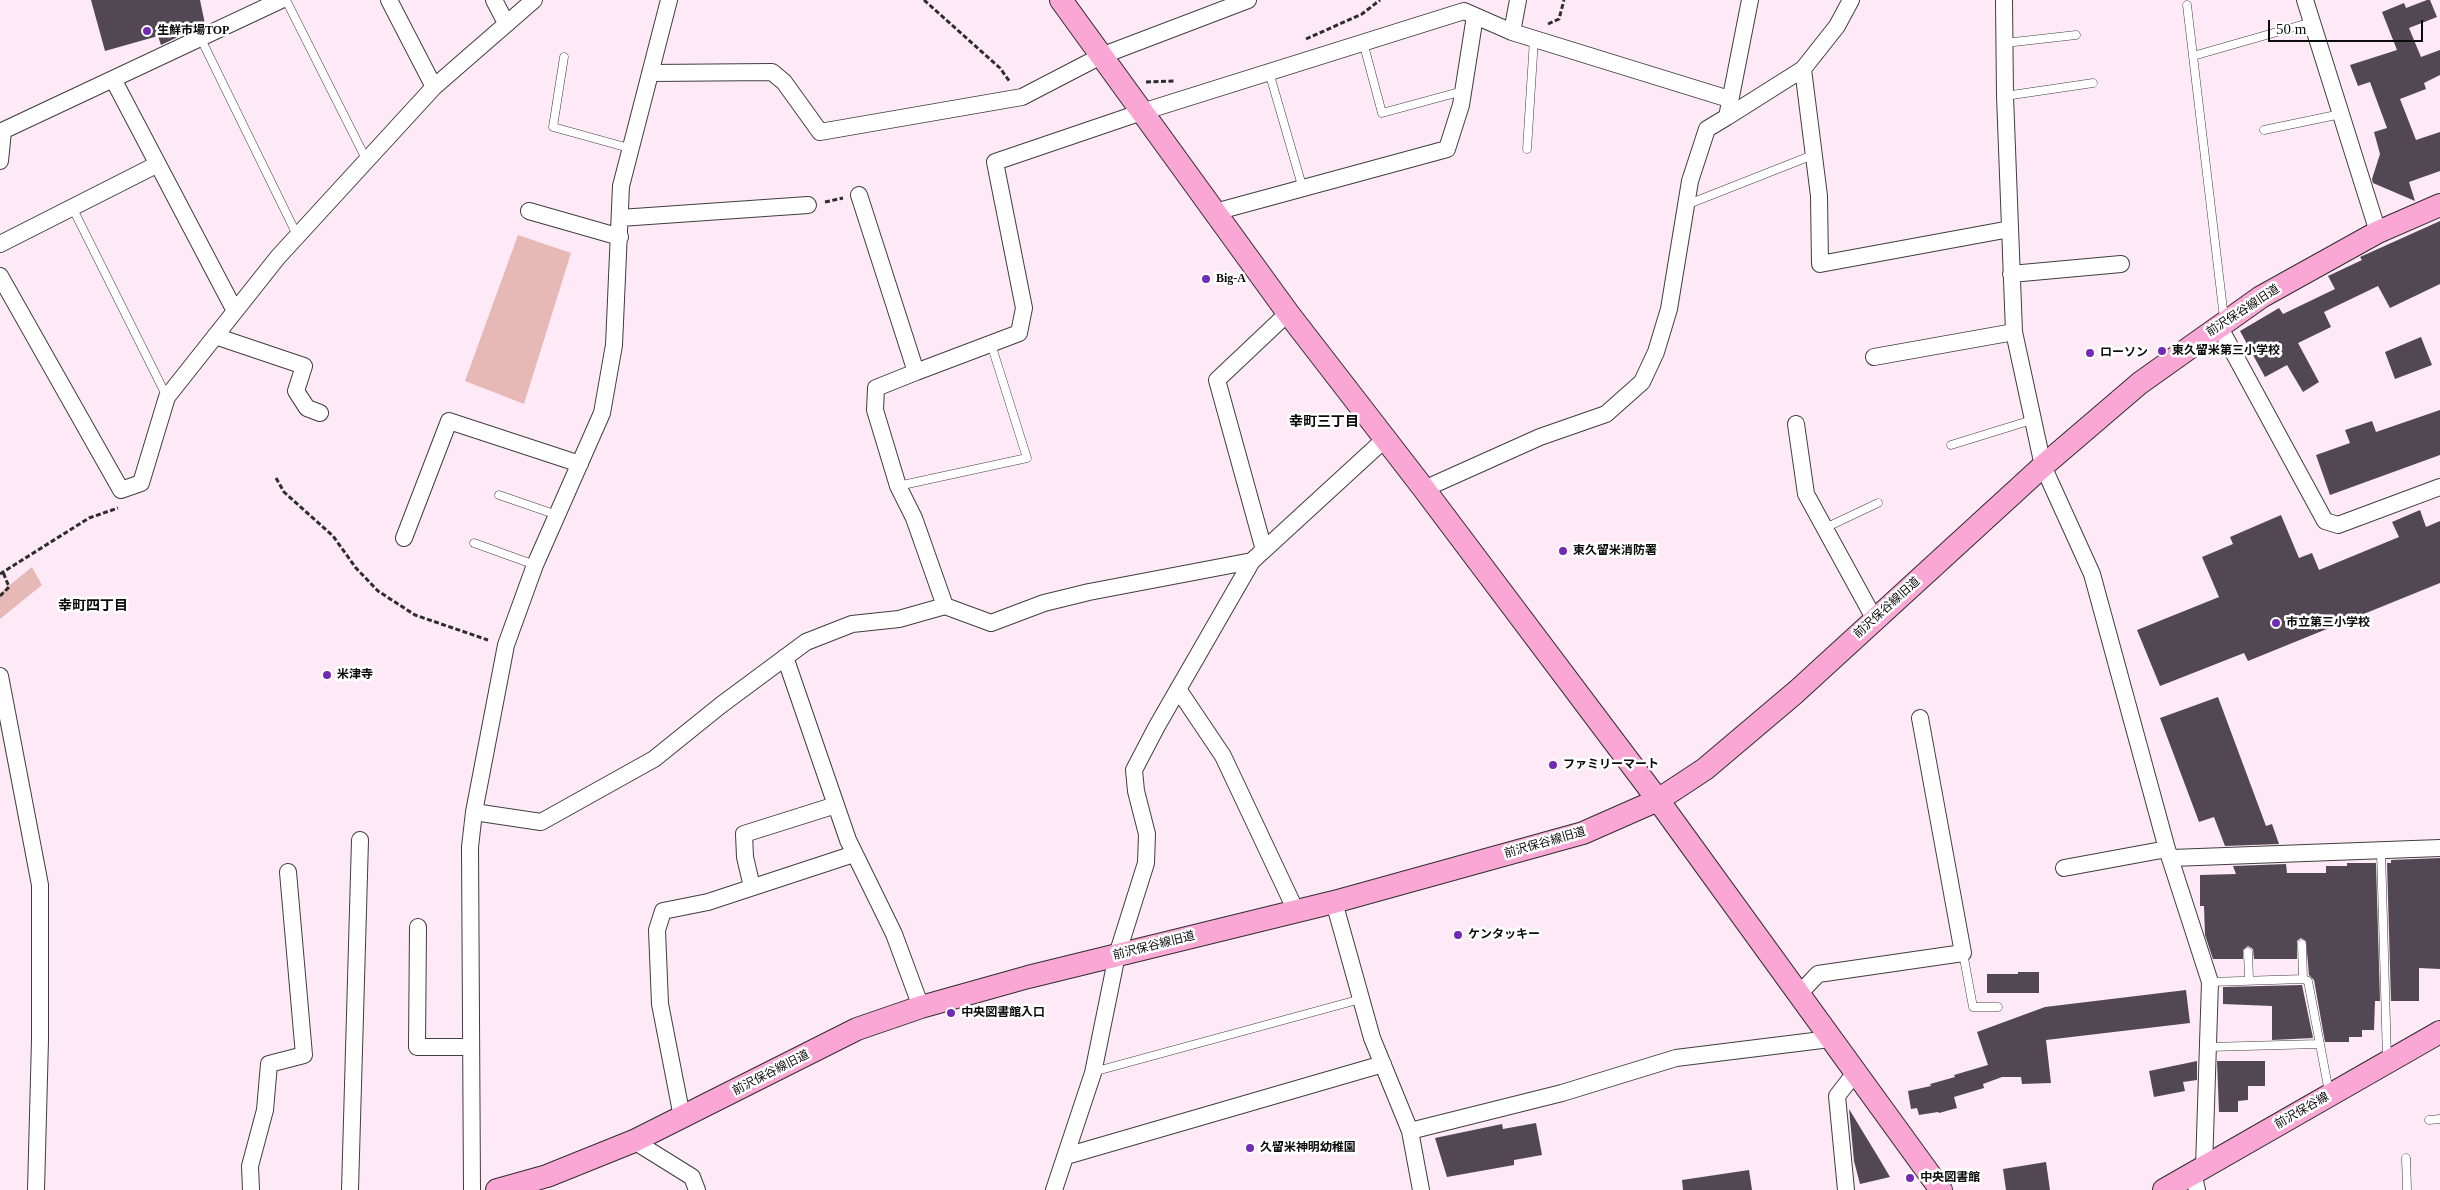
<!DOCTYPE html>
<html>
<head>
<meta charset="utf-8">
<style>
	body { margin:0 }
	#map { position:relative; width:2440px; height:1190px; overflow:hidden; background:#feeaf6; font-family:"Times New Roman",serif }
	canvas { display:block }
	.scale { position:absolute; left:2268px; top:20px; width:155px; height:22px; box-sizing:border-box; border:2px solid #0b0b0b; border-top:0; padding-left:6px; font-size:15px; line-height:18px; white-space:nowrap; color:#0b0b0b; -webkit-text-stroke:4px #fff; paint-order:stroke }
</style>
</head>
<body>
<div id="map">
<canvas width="2440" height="1190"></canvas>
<div class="scale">50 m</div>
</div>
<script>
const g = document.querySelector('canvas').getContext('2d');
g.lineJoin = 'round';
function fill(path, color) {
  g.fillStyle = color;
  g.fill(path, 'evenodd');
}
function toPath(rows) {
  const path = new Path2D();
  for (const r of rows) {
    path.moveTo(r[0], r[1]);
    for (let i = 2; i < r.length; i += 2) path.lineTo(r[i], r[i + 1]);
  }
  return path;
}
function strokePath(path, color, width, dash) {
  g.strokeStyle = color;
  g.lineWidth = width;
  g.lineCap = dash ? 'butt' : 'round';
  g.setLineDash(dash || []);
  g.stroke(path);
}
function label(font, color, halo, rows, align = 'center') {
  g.font = font + ' "Times New Roman","Noto Sans JP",serif';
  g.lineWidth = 5;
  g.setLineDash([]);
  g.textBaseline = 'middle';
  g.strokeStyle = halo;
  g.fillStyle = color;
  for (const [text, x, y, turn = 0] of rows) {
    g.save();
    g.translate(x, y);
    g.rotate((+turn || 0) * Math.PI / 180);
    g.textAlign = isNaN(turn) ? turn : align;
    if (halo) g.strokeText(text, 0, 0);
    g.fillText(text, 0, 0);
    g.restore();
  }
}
const green = toPath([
	[518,235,571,253,524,404,465,381],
	[32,567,42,585,0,619,0,593]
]);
const building = toPath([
	[91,0,200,0,205,24,161,45,158,36,105,51],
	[2427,0,2430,0,2437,17,2409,28,2421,57,2440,50,2440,75,2424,83,2426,89,2400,99,2416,140,2440,132,2440,171,2409,182,2415,201,2373,183,2372,179,2380,154,2374,132,2387,128,2370,82,2358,86,2350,65,2397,50,2382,12,2404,3,2406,8],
	[2440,221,2440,284,2390,308,2378,286,2324,312,2331,327,2298,343,2319,382,2303,392,2287,365,2265,377,2240,331,2279,308,2283,314,2335,289,2328,276,2362,260,2360,257],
	[2421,337,2432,365,2395,379,2385,352],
	[2440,410,2440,455,2330,495,2316,455,2350,443,2345,430,2372,421,2376,432],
	[2420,510,2426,527,2440,521,2440,583,2248,661,2244,653,2160,686,2137,630,2219,597,2202,557,2233,544,2230,537,2281,515,2299,558,2312,553,2319,570,2399,537,2392,522],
	[2218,697,2266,826,2272,824,2279,844,2225,846,2214,817,2199,822,2160,718],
	[2440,858,2440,969,2419,968,2419,1001,2391,1001,2387,863,2391,863,2391,860],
	[2347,863,2376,863,2380,1001,2375,1001,2374,1030,2362,1030,2362,1037,2349,1037,2349,1042,2325,1042,2314,980,2309,975,2306,941,2301,938,2297,941,2297,959,2254,959,2253,949,2248,946,2243,950,2243,959,2213,959,2205,935,2204,906,2200,906,2200,875,2236,874,2233,866,2286,864,2287,873,2326,873,2326,866,2347,866],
	[2018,972,2039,972,2039,993,1987,993,1987,974,2018,974],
	[2302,985,2313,1038,2272,1040,2272,1006,2223,1004,2223,987],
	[2186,990,2190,1023,2046,1040,2051,1083,2022,1084,2021,1077,2002,1077,1983,1084,1984,1088,1954,1097,1957,1108,1939,1113,1938,1112,1919,1115,1917,1108,1911,1109,1908,1091,1931,1086,1930,1084,1955,1077,1954,1075,1988,1065,1977,1032,2045,1007],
	[2197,1061,2197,1080,2183,1082,2185,1091,2154,1097,2149,1071],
	[2217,1061,2265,1061,2265,1086,2248,1086,2248,1100,2238,1101,2238,1112,2219,1112],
	[1849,1109,1880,1160,1890,1177,1860,1184,1854,1161],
	[1536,1123,1542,1155,1514,1160,1514,1165,1447,1177,1435,1138,1502,1124,1503,1129],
	[2046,1162,2050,1190,2006,1190,2003,1169],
	[1749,1170,1752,1190,1683,1190,1682,1180]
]);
const path = toPath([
	[924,0,1000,68,1010,82],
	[1548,24,1559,19,1564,0],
	[1306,39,1362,14,1380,0],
	[1146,82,1175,81],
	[825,202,843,198],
	[276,478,284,492,333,536,356,568,378,591,415,615,488,640],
	[0,574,89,518,118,508],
	[0,596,9,587,3,572]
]);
const lane = toPath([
	[286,0,367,161],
	[2187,5,2224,318],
	[200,37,297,235],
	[1363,42,1382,113,1463,91],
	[2005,43,2076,35],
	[2193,56,2312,22],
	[564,57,553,127,629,148],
	[1269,72,1303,189],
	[2005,96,2093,83],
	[2264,130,2341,114],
	[1527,149,1534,39],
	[1686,205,1813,155],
	[72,207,167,397],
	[1951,445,2032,420],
	[898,486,1027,458,991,344],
	[499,495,557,515],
	[1825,528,1878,503],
	[474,543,535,565],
	[2381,851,2387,1059],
	[2302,944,2303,979,2308,981,2329,1092],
	[2248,952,2249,980],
	[1963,953,1973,1007,1998,1007],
	[2210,982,2303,979],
	[2209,1047,2318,1044],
	[1093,1072,1361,999],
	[2429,1120,2440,1119],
	[2406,1158,2407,1190]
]);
const street = toPath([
	[389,0,434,87],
	[494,0,506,23],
	[1518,0,1512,32,1729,99],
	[2004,0,2005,96,2014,332,2043,466,2092,574,2167,849,2210,982,2204,1167],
	[2305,0,2378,232],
	[1803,69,1819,196,1820,264,2010,229],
	[650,73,772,72,784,82,820,132,1022,97,1101,56,1248,0],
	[113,79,235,311],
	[1727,117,1803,69,1837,26,1851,0],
	[0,132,281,0],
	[0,161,3,131],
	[859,195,916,372,1019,333,1024,308,995,162,1142,112,1464,11,1512,32],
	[529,211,620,237],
	[1215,212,1447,149,1461,105,1475,16],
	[620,218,808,205],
	[0,244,156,165],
	[2011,274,2121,264],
	[0,276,121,490,141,483,167,397,278,257,434,87,534,0],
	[2219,326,2325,521,2338,525,2440,487],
	[215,336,304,366,296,391,307,408,320,413],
	[1874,357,2014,332],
	[916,372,876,388,875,410,898,486,914,518,945,606],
	[1796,424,1806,494,1875,620],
	[1424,489,1540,437,1606,414,1642,382,1656,352,1669,309,1690,181,1707,129,1727,117,1750,0],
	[404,538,449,421,580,464],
	[1264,550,1217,380,1288,313],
	[785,657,848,840,894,934,921,1007],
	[0,676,40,885,40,1040,36,1190],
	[1178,689,1223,756,1296,911],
	[474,812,541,822,654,759,721,705,806,642,852,624,899,619,945,606,991,623,1044,603,1089,592,1252,561],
	[2172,858,2440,848],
	[2064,868,2167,849],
	[752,887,745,857,744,834,836,805],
	[1334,902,1372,1038,1410,1131,1421,1190],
	[418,927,417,1047,471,1047],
	[1799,994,1818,974,1963,953,1920,718],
	[682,1117,660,1004,657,930,663,911,708,902,854,854],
	[1410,1131,1562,1093,1676,1058,1830,1039],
	[634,1141,692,1177,697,1190],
	[1066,1156,1383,1064],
	[2193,1173,2197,1190],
	[251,1190,250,1166,265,1110,269,1064,304,1055,288,872],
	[350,1190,360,840],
	[472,1190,470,847,474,812,506,645,535,565,602,413,614,345,621,186,669,0],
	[1054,1190,1093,1073,1117,955,1146,863,1147,834,1136,791,1134,770,1157,726,1252,561,1385,439],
	[1846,1190,1837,1096,1855,1073]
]);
const secondary = toPath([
	[1061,0,1288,313,1424,489,1658,800,1941,1190],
	[497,1190,547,1176,634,1141,857,1029,921,1007,1028,977,1334,902,1583,833,1658,800,1705,769,1796,692,2043,466,2140,383,2261,297,2378,232,2440,205],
	[2164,1190,2440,1032]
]);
const markers = [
	[147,31,5,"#712ab3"],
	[1206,279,5,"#712ab3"],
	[2162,351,5,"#712ab3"],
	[2090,353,5,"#712ab3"],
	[1563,551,5,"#712ab3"],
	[2276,623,5,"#712ab3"],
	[327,675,5,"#712ab3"],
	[1553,765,5,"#712ab3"],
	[1458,935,5,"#712ab3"],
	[951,1013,5,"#712ab3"],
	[1250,1148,5,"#712ab3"],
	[1910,1178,5,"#712ab3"]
];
const poiNames = [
	["生鮮市場TOP",157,31],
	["Big-A",1216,279],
	["東久留米第三小学校",2172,351],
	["ローソン",2100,353],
	["東久留米消防署",1573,551],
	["市立第三小学校",2286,623],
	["米津寺",337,675],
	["ファミリーマート",1563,765],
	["ケンタッキー",1468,935],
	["中央図書館入口",961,1013],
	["久留米神明幼稚園",1260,1148],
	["中央図書館",1920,1178]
];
const streetNames = [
	["前沢保谷線旧道",2243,311,-33],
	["前沢保谷線旧道",1887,608,-42],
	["前沢保谷線旧道",1545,843,-16],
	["前沢保谷線旧道",1154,946,-14],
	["前沢保谷線旧道",771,1073,-27],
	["前沢保谷線",2302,1111,-30]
];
const neighbourhoodNames = [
	["幸町三丁目",1324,422],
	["幸町四丁目",93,606]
];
fill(green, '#e6b8b6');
fill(building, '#524853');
strokePath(lane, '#3e3e3e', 9);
strokePath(street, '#3e3e3e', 18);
strokePath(secondary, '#2d2d2d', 24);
strokePath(path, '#2d2d2d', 3, [5, 2.5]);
strokePath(lane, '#fff', 8);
strokePath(street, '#fff', 16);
strokePath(secondary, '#fba7d5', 22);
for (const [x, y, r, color] of markers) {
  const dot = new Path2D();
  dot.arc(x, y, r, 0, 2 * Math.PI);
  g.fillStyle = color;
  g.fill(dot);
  strokePath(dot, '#fff', 2);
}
label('bold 12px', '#0b0b0b', '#fff', poiNames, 'left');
label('12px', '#0b0b0b', '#fff', streetNames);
label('bold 14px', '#0b0b0b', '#fff', neighbourhoodNames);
</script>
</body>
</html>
